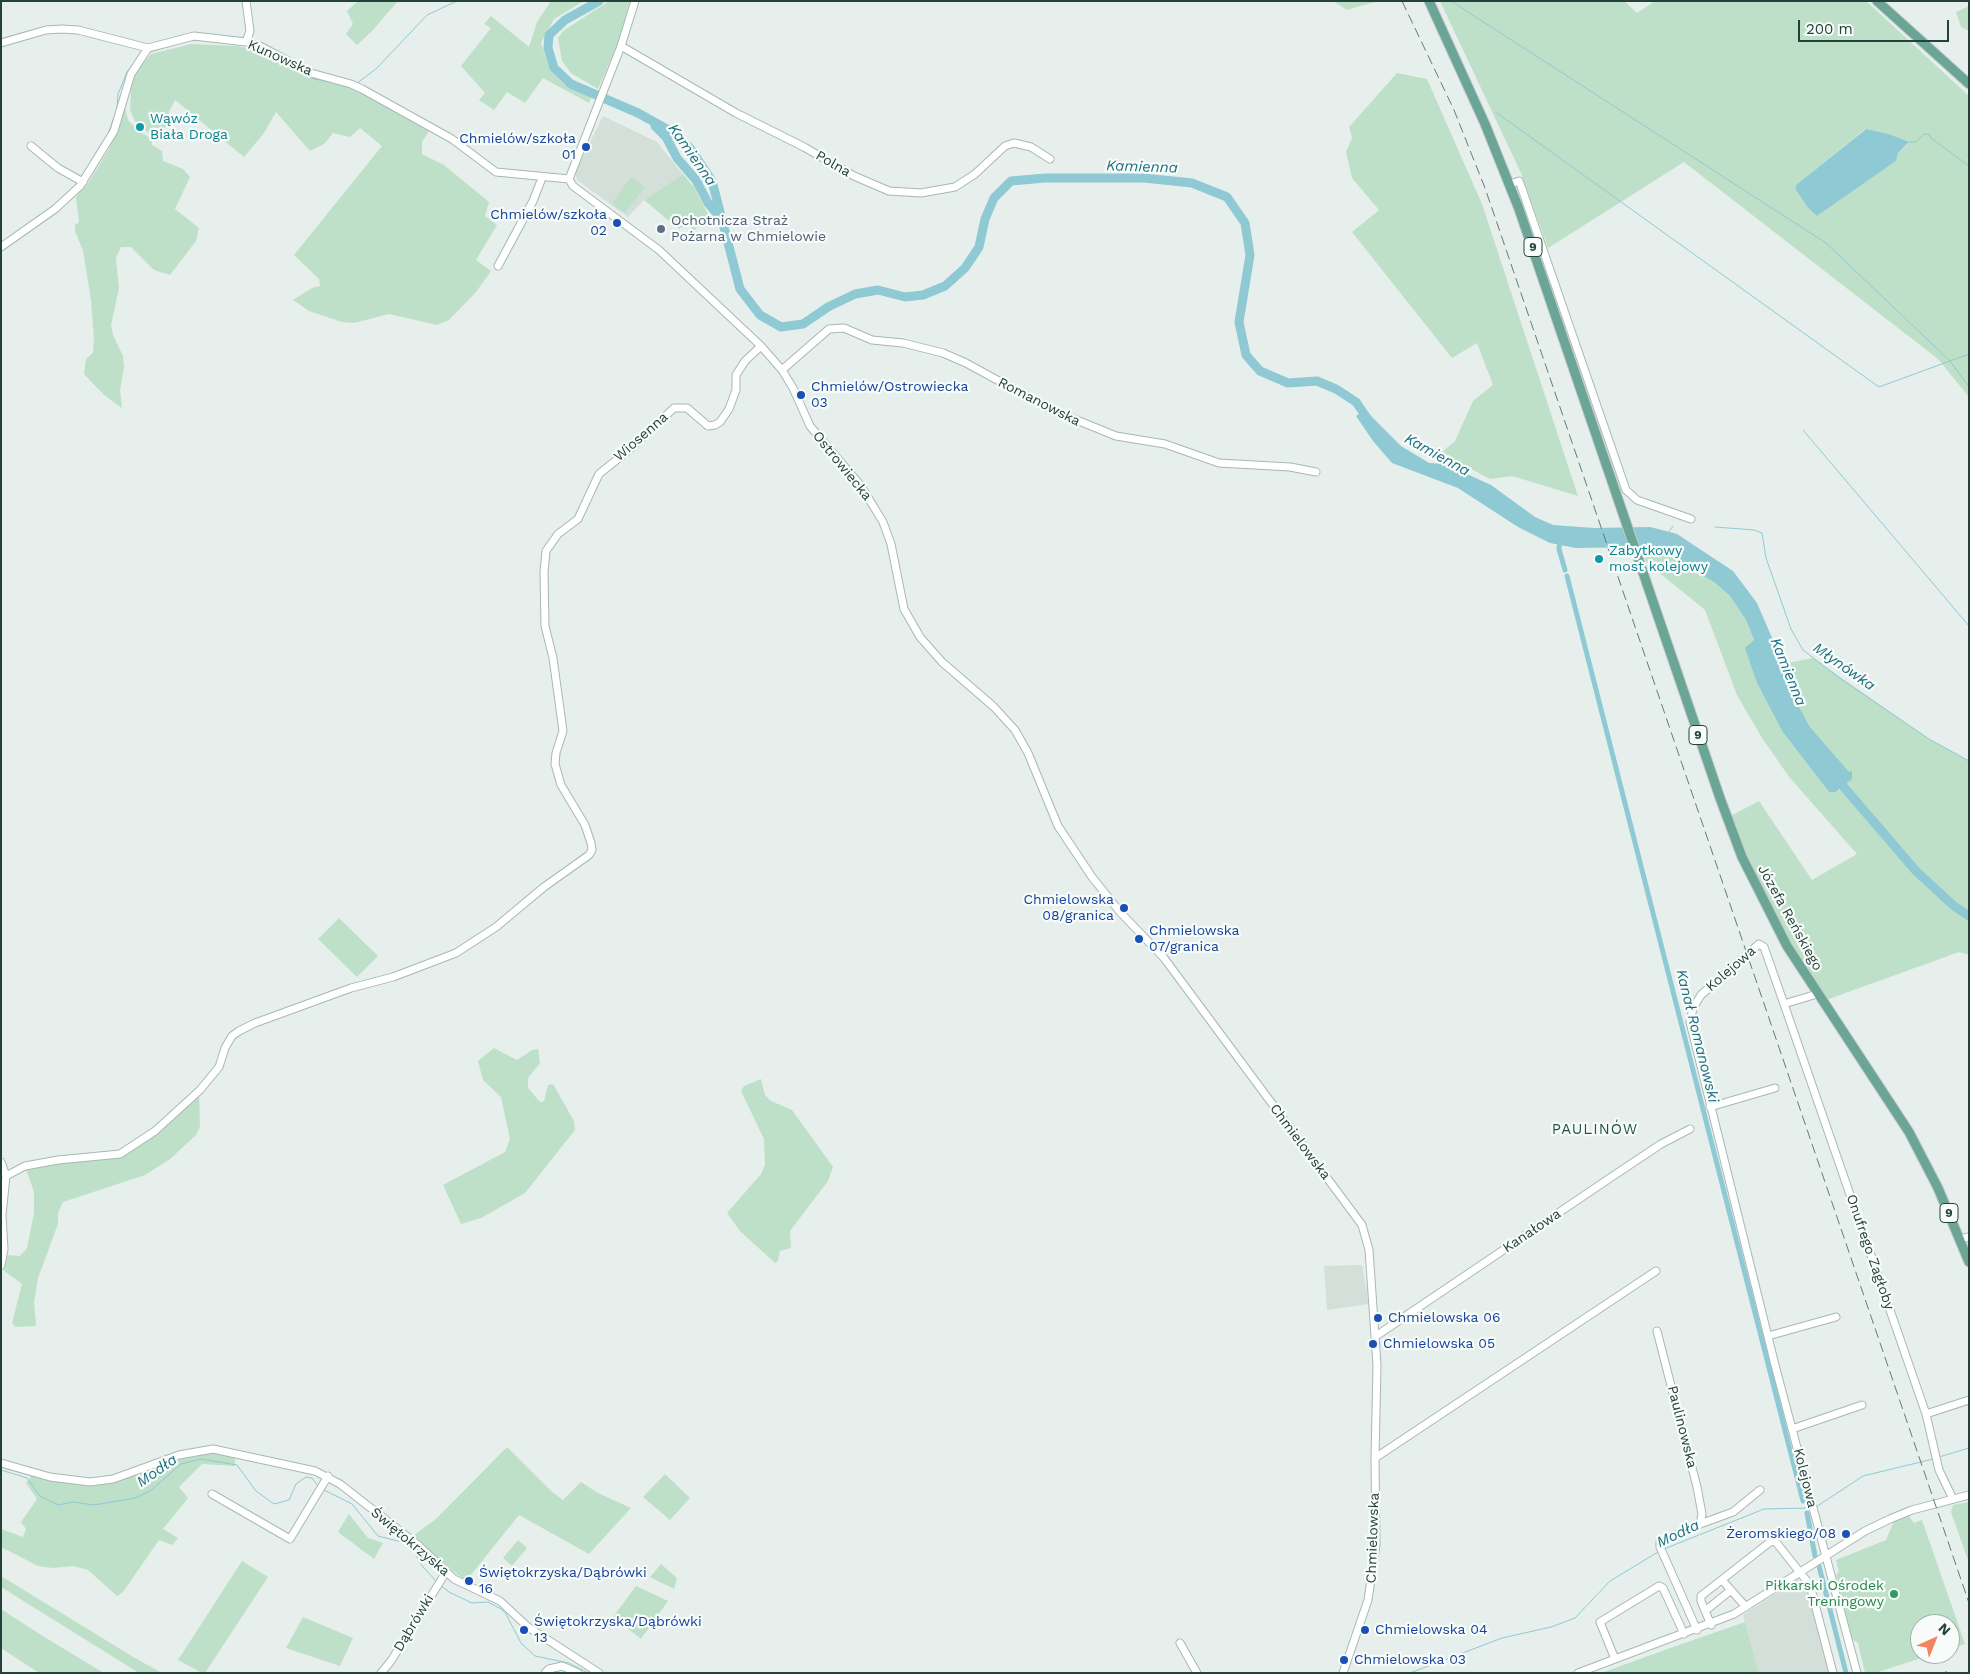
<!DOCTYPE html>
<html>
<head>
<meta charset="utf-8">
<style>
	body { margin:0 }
	#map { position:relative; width:1970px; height:1674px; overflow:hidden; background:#e6efeb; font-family:"Work Sans",sans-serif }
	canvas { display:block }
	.frame { position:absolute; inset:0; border:2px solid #24423a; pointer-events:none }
	.north { position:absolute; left:1910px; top:1614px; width:50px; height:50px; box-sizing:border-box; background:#f7fbf9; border:1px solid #a3b1ad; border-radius:50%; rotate:44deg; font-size:14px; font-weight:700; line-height:20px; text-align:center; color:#24423a }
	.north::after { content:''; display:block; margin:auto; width:18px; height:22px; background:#f4845f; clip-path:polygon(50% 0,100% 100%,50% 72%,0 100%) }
	.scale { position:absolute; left:1798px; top:20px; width:151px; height:22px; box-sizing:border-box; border:2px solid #24423a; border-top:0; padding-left:6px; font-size:15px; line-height:18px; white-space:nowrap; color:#24423a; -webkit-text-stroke:4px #f7fbf9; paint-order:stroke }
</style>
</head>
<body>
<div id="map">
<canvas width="1970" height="1674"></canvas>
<div class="frame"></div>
<div class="north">N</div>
<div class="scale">200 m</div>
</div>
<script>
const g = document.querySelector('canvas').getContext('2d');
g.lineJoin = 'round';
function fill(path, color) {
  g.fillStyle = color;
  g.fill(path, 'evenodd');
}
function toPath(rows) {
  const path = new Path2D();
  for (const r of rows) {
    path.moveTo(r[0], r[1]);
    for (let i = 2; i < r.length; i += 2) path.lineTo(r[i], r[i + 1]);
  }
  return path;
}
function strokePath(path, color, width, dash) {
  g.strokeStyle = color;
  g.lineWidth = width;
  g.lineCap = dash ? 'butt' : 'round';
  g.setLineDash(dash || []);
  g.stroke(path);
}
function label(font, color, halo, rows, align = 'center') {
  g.font = font + ' "Work Sans",sans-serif';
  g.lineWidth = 4.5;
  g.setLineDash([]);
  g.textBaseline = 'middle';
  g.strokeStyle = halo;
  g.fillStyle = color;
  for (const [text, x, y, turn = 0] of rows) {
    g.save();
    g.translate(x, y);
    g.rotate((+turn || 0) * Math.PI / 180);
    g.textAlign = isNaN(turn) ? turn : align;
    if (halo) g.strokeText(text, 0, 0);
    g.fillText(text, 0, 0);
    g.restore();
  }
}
const built = toPath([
	[603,116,657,142,683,174,644,200,628,217,577,180,575,173],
	[1362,1265,1369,1304,1327,1310,1324,1266],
	[1798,1579,1807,1590,1829,1673,1759,1673,1743,1615]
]);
const green = toPath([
	[358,1,398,1,372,31,357,45,346,34,353,24,347,11],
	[551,1,584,1,554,19,541,43,551,72,563,83,591,98,589,103,543,78,525,103,507,92,494,110,479,100,485,93,461,66,491,28,484,24,491,16,529,47,537,22],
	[609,1,630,1,619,40,598,89,571,73,562,61,558,38,563,31],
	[1333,1,1378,1,1347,10],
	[1440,1,1624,1,1637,13,1655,1,1866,1,1969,96,1969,397,1938,359,1684,162,1548,248,1521,173],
	[1865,129,1889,134,1909,143,1898,153,1896,161,1817,216,1808,208,1796,190,1796,185],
	[1969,6,1969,31,1961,27,1956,12],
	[191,44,237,46,260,51,309,77,352,88,429,131,422,142,422,154,444,165,489,202,485,216,497,225,476,260,491,271,476,292,449,320,437,325,389,314,354,323,342,322,309,311,293,300,312,288,320,286,319,279,294,255,382,146,360,128,350,137,333,133,324,144,310,151,276,112,264,133,244,157,175,100,169,112,167,126,154,134,146,131,135,121,130,110,131,89,136,72,151,54],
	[1397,73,1427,79,1482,204,1578,496,1512,476,1490,479,1441,453,1455,441,1473,401,1493,385,1477,343,1452,358,1352,232,1379,210,1352,178,1346,152,1352,138,1349,127],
	[124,102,128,120,140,132,152,139,152,145,162,151,163,161,183,169,190,177,175,209,199,228,196,241,170,275,154,270,131,247,121,247,116,258,119,288,111,325,113,335,123,356,124,367,120,390,122,408,104,395,84,374,86,359,93,353,94,339,91,300,83,251,75,231,75,225,79,222,76,197,88,183,109,149,119,125],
	[683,174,694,187,710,218,693,231,688,223,679,229,644,200],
	[631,177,645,187,625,213,612,203],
	[1642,547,1667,555,1690,567,1714,582,1730,596,1746,620,1754,640,1757,683,1782,731,1829,792,1836,792,1844,788,1802,740,1768,667,1813,658,1929,739,1969,761,1969,955,1959,952,1829,999,1817,994,1801,968,1727,818,1759,801,1812,880,1857,854,1790,778,1762,738,1737,695,1705,610,1646,562],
	[339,918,378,956,357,977,318,939],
	[494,1048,517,1060,532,1050,538,1049,540,1063,528,1078,528,1088,540,1102,544,1101,548,1085,553,1084,574,1121,575,1130,525,1193,481,1218,461,1224,443,1185,505,1152,510,1139,501,1097,483,1080,478,1061],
	[761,1079,765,1095,771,1101,792,1110,833,1167,828,1181,790,1231,791,1248,780,1251,778,1261,775,1263,740,1231,727,1213,761,1174,765,1165,764,1139,741,1091,744,1086],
	[199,1094,200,1127,196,1135,170,1159,145,1175,63,1202,58,1213,58,1224,38,1278,34,1302,36,1326,15,1327,12,1323,22,1284,3,1270,7,1255,20,1256,27,1248,34,1213,34,1192,26,1169,59,1163,119,1158,158,1131],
	[507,1447,551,1491,563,1500,581,1482,598,1493,631,1508,589,1554,519,1515,466,1581,434,1556,414,1535,436,1519],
	[212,1453,235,1457,235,1466,202,1464,179,1487,188,1498,163,1529,178,1538,172,1545,159,1540,123,1592,117,1596,88,1570,73,1566,53,1568,38,1566,1,1547,1,1529,23,1537,26,1529,21,1522,37,1499,26,1483,32,1475,71,1483,113,1482,176,1460],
	[665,1474,690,1498,670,1520,643,1497],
	[1969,1502,1969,1563,1951,1512,1953,1505],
	[349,1514,368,1538,383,1543,374,1559,338,1532],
	[1909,1516,1914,1523,1922,1520,1965,1644,1950,1649,1950,1624,1920,1624,1920,1654,1934,1654,1875,1673,1865,1673,1858,1643,1852,1639,1845,1612,1836,1575,1839,1571,1836,1560,1886,1540,1894,1521],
	[518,1540,527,1548,512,1566,503,1558],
	[242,1561,268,1577,205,1673,202,1673,178,1660],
	[661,1564,677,1578,674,1589,650,1577],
	[1,1576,135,1658,162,1673,139,1673,1,1587],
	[636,1586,668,1601,641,1639,613,1617],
	[1,1609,41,1635,104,1673,39,1673,1,1648],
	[303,1617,353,1638,340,1666,286,1648],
	[1745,1622,1759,1673,1601,1673,1676,1646]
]);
const water = toPath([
	[1866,129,1889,134,1909,142,1898,153,1896,161,1817,216,1808,208,1796,190,1796,185],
	[1365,410,1401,446,1429,463,1445,464,1491,485,1535,517,1553,525,1594,528,1650,527,1662,530,1677,534,1733,571,1757,603,1779,654,1785,656,1780,660,1783,668,1794,697,1809,726,1849,772,1852,771,1852,779,1836,792,1829,792,1782,731,1757,683,1745,648,1754,640,1746,620,1730,596,1714,582,1667,555,1642,547,1576,548,1550,543,1518,527,1458,488,1392,463,1373,441,1356,416]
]);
const stream = toPath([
	[1451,1,1826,243,1950,361,1969,387],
	[243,45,260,50,314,79,331,82],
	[150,52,188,41,200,40],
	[356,84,377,68,427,15,457,1],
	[117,108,118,94,127,72,135,62],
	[1497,113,1879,387,1969,354],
	[1909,142,1916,142,1924,134,1929,134,1931,138,1969,166],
	[96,153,108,134,116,112],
	[1803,430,1969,626],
	[1715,527,1754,530,1762,533,1766,558,1791,629,1803,650,1841,679,1929,739,1969,761],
	[1668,533,1673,526],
	[1939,1457,1969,1448],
	[1,1470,27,1478,40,1496,58,1505,73,1502,94,1505,135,1498,150,1491,181,1464,201,1459,237,1465,256,1491,274,1504,289,1500,296,1484,306,1477,312,1478,318,1486],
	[324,1490,352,1504,378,1536,405,1543,411,1547,423,1567,437,1582],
	[1816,1507,1863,1476,1933,1459],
	[1664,1549,1764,1509,1809,1508],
	[440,1585,449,1592,472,1603,488,1602,501,1609,506,1614,521,1643,535,1656,569,1663,588,1673],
	[1410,1673,1502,1638,1551,1627,1575,1618,1610,1581,1658,1552]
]);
const canal = toPath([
	[1560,540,1559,549,1565,570],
	[1567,576,1803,1501],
	[1807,1513,1815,1556],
	[1819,1566,1846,1673]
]);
const river = toPath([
	[599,1,565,20,549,35,548,48,554,68,571,84,638,113,672,132,690,148,712,181,740,289,760,315,781,327,803,324,828,307,855,294,878,290,905,297,923,295,945,286,965,268,979,247,985,219,994,198,1011,181,1045,178,1144,178,1192,183,1227,197,1245,223,1250,255,1239,322,1246,355,1260,371,1288,383,1317,381,1336,389,1356,402,1369,421],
	[655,126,666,137,677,158,696,180,708,203,719,216],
	[1836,778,1916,871,1954,906,1969,916]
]);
const minor = toPath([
	[246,1,250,31,246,42],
	[1,43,46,30,62,29,78,30,148,48,194,36,246,42,260,46,311,73,351,84,362,89,452,139,496,172,569,179],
	[621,46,736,113,804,147,854,176,889,191,921,193,955,187,975,174,1005,146,1014,143,1031,147,1050,159],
	[31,146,58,168,83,182],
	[569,179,573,186,659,250,761,346,782,370,793,388,810,426,861,486,883,522,891,544,904,609,920,637,942,662,994,707,1015,730,1028,753,1058,826,1092,877,1120,912,1164,958,1362,1225,1369,1250,1377,1365,1375,1458,1376,1545,1368,1600,1343,1673],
	[569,179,621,46,635,1],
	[1510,184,1519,181,1521,186,1626,490,1637,500,1691,519],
	[1,247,55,209,80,186,114,131,131,74,148,48],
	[498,266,533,201,542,178],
	[782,370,829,329,844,328,872,340,903,343,943,353,966,363,1052,410,1116,436,1165,444,1219,463,1290,467,1316,472],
	[1817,994,1784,1004,1764,947,1759,944,1701,995,1693,1008,1690,1022,1775,1365,1857,1673],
	[1784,1004,1926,1414,1939,1470,1953,1499],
	[1710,1107,1775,1088],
	[1,1162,6,1176,2,1215,4,1249,1,1265],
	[6,1176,25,1166,58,1160,120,1154,155,1131,200,1090,219,1067,225,1048,232,1036,239,1031,255,1023,351,988,393,977,456,953,496,927,544,887,589,855,592,850,591,843,585,825,561,785,555,764,556,753,563,731,553,658,545,626,544,572,546,551,558,534,578,519,599,474,629,450,674,408,687,408,708,426,715,425,720,422,729,409,736,390,736,375,745,361,761,346],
	[1960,1239,1969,1237],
	[1657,1331,1697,1487,1702,1514,1700,1524],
	[1376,1336,1613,1176,1661,1144,1690,1129],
	[1768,1336,1836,1317],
	[1926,1414,1969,1400],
	[1792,1429,1862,1405],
	[1375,1458,1656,1271],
	[1,1463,50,1477,90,1482,113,1479,179,1455,213,1449,315,1471,340,1484,418,1545,454,1579,500,1601,528,1627,599,1673],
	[212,1494,290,1539,328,1476],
	[1722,1580,1746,1607],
	[1705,1611,1731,1590],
	[1711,1625,1701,1601,1701,1596,1770,1542,1775,1541,1810,1585,1833,1673],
	[1697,1630,1660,1547,1660,1542,1700,1524,1733,1512,1760,1490],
	[1180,1643,1197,1673],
	[1615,1659,1600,1622,1659,1586,1663,1588,1684,1634],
	[381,1673,391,1661,446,1572],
	[545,1673,549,1669,562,1666,578,1673],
	[1578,1673,1734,1614,1865,1531,1890,1519,1912,1510,1969,1495]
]);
const major = toPath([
	[1429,1,1485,124,1519,209,1720,798,1742,857,1787,946,1909,1132,1938,1188,1969,1262],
	[1877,1,1969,84]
]);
const rail = toPath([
	[1402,1,1454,110,1485,188,1969,1603],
	[1946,1671,1946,1673]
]);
const markers = [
	[140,127,5,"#0f9aa8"],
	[586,147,5,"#1a4fb4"],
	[617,223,5,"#1a4fb4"],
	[661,229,5,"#5c6f8a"],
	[801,395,5,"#1a4fb4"],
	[1599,559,5,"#0f9aa8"],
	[1124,908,5,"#1a4fb4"],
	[1139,939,5,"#1a4fb4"],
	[1378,1318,5,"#1a4fb4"],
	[1373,1344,5,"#1a4fb4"],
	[1846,1534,5,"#1a4fb4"],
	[469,1581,5,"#1a4fb4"],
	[1894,1594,5,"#2e9e5b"],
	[524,1630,5,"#1a4fb4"],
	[1365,1630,5,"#1a4fb4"],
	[1344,1660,5,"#1a4fb4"]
];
const shields = [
	[1533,247,18],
	[1698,735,18],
	[1949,1213,18]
];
const shieldNames = [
	["9",1533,247],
	["9",1698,735],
	["9",1949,1213]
];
const streetNames = [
	["Kunowska",280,58,24],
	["Polna",833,164,30],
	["Romanowska",1039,402,27],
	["Wiosenna",641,437,-41],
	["Ostrowiecka",842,466,51],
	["Józefa Reńskiego",1790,918,61],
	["Kolejowa",1731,969,-41],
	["Chmielowska",1300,1142,53],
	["Kanałowa",1532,1231,-34],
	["Onufrego Zagłoby",1870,1252,71],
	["Paulinowska",1682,1427,76],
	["Kolejowa",1805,1478,76],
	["Chmielowska",1373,1538,-88],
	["Świętokrzyska",410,1542,40],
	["Dąbrówki",414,1623,-59]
];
const cultureNames = [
	["Wąwóz",150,119],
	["Biała Droga",150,135],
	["Zabytkowy",1609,551],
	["most kolejowy",1609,567]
];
const transitNames = [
	["Chmielów/szkoła",576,139,"right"],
	["01",576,155,"right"],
	["Chmielów/szkoła",607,215,"right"],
	["02",607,231,"right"],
	["Chmielów/Ostrowiecka",811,387],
	["03",811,403],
	["Chmielowska",1114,900,"right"],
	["08/granica",1114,916,"right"],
	["Chmielowska",1149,931],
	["07/granica",1149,947],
	["Chmielowska 06",1388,1318],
	["Chmielowska 05",1383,1344],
	["Żeromskiego/08",1836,1534,"right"],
	["Świętokrzyska/Dąbrówki",479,1573],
	["16",479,1589],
	["Świętokrzyska/Dąbrówki",534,1622],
	["13",534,1638],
	["Chmielowska 04",1375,1630],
	["Chmielowska 03",1354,1660]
];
const serviceNames = [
	["Ochotnicza Straż",671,221],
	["Pożarna w Chmielowie",671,237]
];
const leisureNames = [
	["Piłkarski Ośrodek",1884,1586],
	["Treningowy",1884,1602]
];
const waterNames = [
	["Kamienna",692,155,55],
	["Kamienna",1142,167,2],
	["Kamienna",1437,455,29],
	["Młynówka",1844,667,35],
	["Kamienna",1788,672,68],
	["Kanał Romanowski",1697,1036,76],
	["Modła",157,1471,-35],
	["Modła",1678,1534,-25]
];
const neighbourhoodNames = [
	["PAULINÓW",1595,1130]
];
fill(built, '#d4dfda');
fill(green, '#bfe0c8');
fill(water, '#8ec9d4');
strokePath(stream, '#8ec9d4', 1);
strokePath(canal, '#8ec9d4', 5);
strokePath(river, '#8ec9d4', 9);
strokePath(minor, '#a8b8b2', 9);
strokePath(major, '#c2cac8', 11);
strokePath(minor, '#fff', 7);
strokePath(major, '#6aa596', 9);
strokePath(rail, '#5f7d75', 1, [10, 5]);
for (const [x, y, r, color] of markers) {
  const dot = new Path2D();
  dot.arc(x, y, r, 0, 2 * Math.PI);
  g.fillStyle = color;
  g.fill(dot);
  strokePath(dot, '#f7fbf9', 2);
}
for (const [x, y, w] of shields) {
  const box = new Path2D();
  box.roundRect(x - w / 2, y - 9.5, w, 19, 4);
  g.fillStyle = '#f7fbf9';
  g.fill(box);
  strokePath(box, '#24423a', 1);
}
label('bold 12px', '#24423a', null, shieldNames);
label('14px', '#24423a', '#f7fbf9', streetNames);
label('14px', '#0d838f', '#f7fbf9', cultureNames, 'left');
label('14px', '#164399', '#f7fbf9', transitNames, 'left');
label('14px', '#4e5e75', '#f7fbf9', serviceNames, 'left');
label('14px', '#27864d', '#f7fbf9', leisureNames, 'right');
label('italic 15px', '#1c6f80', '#f7fbf9', waterNames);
g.letterSpacing = '1px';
label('15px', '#1f5548', '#f7fbf9', neighbourhoodNames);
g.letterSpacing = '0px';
</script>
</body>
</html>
